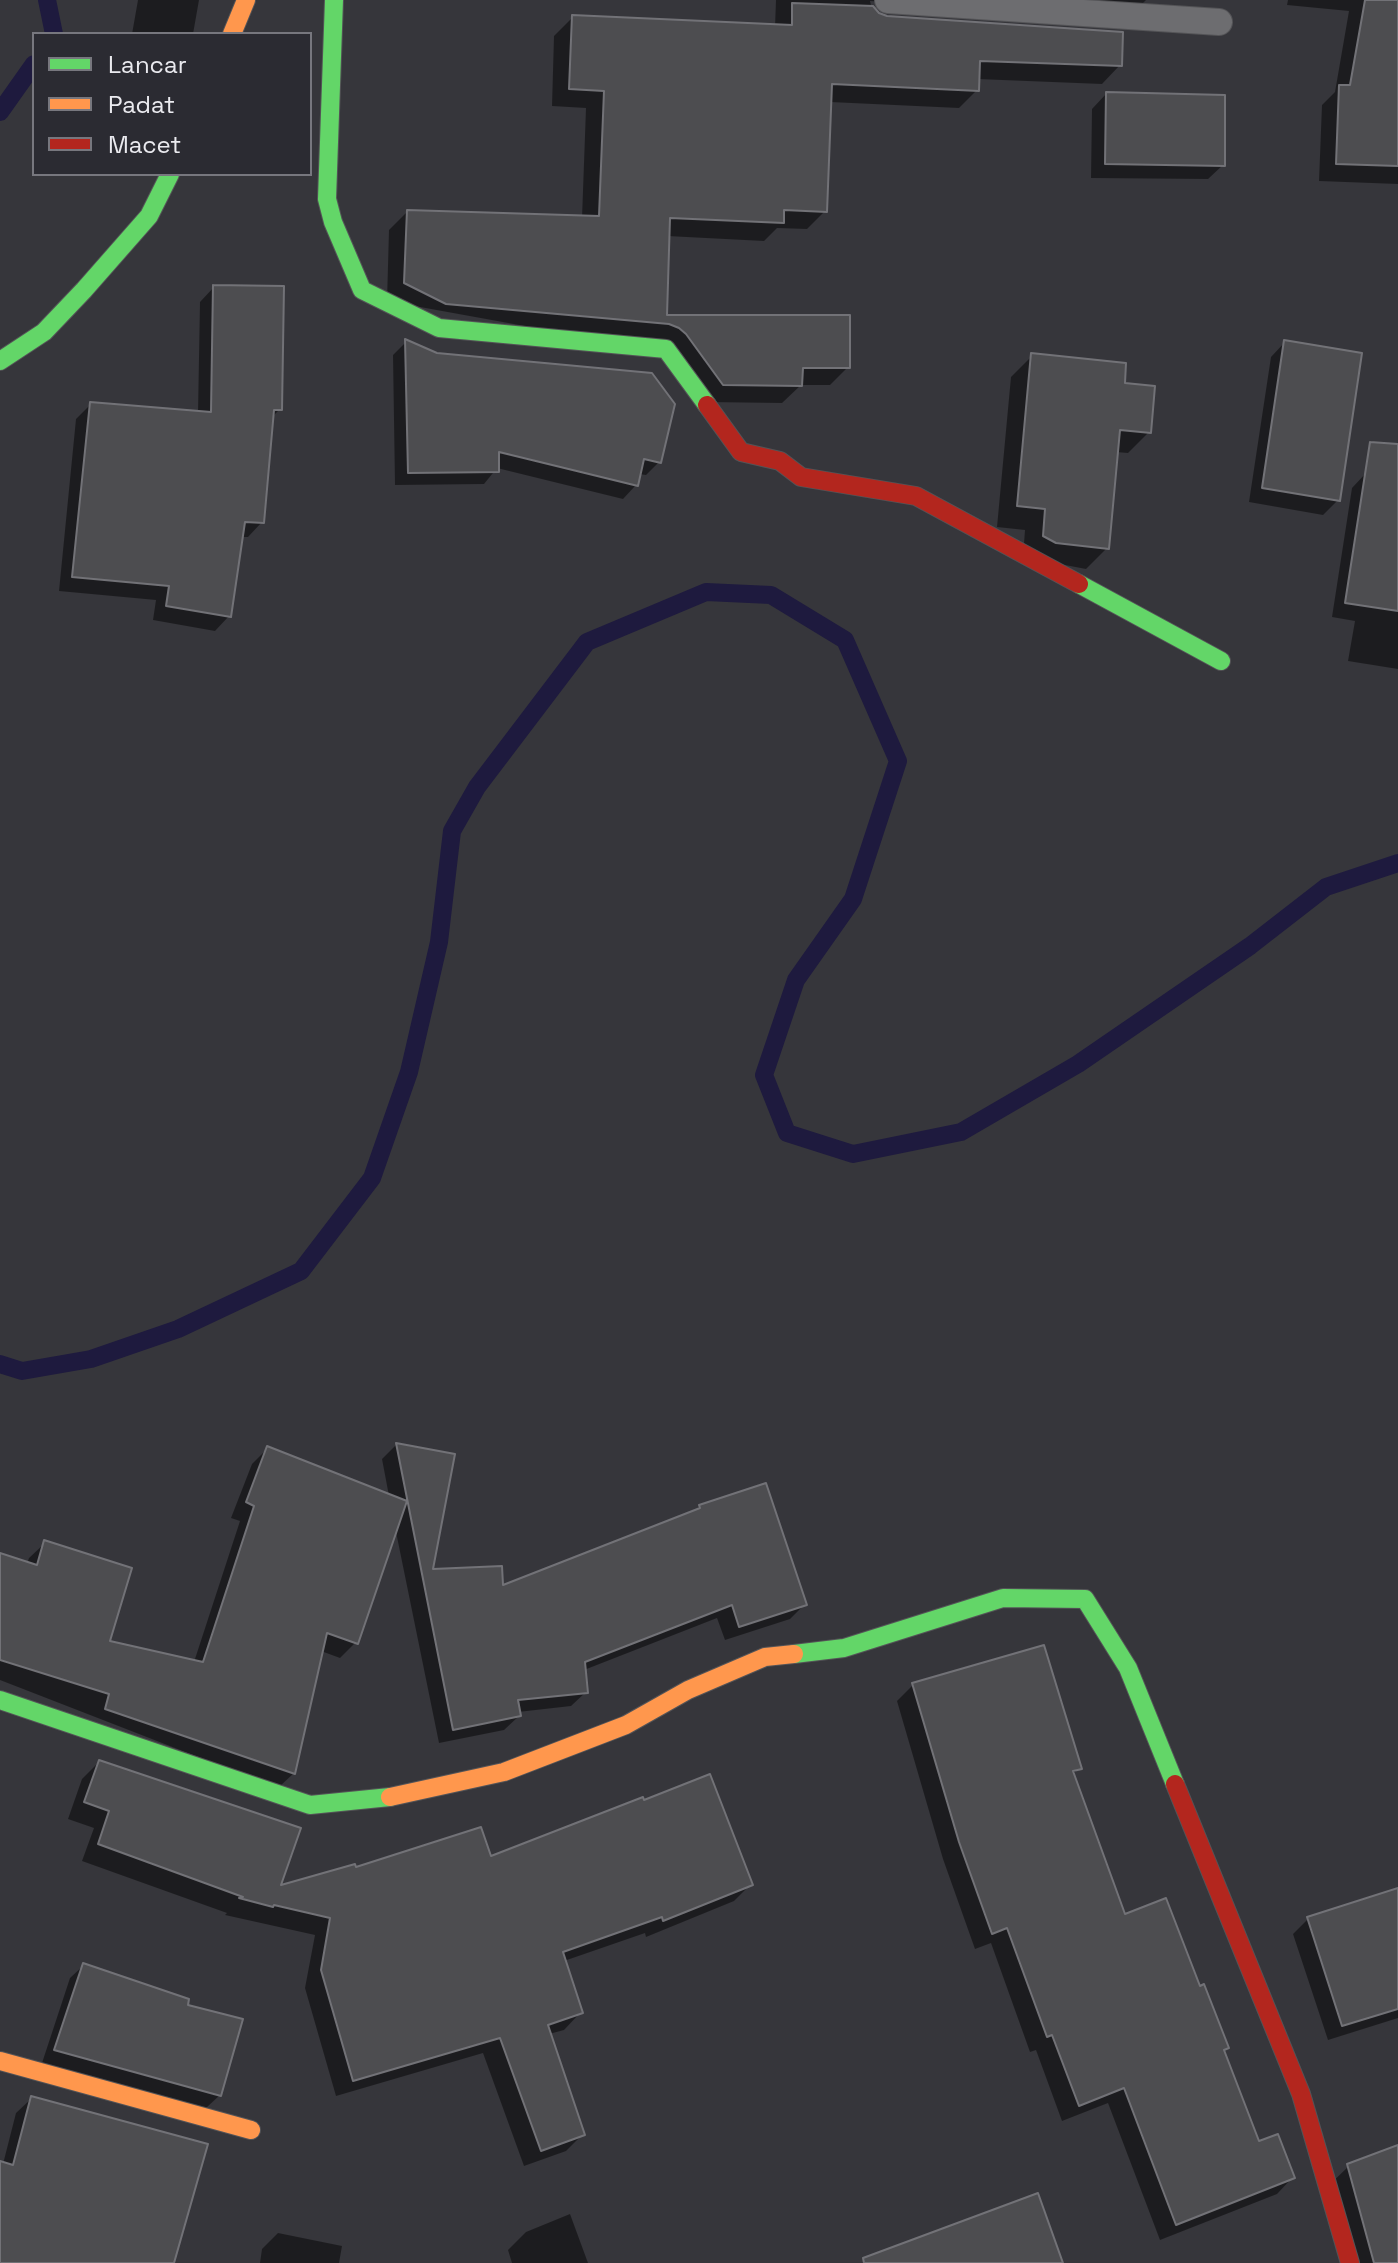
<!DOCTYPE html>
<html>
<head>
<meta charset="utf-8">
<style>
	body { margin:0 }
	#map { position:relative; width:1398px; height:2263px; overflow:hidden; background:#36363b; font-family:"Space Grotesk",sans-serif }
	canvas { display:block }
	.legend { position:absolute; left:32px; top:32px; width:280px; height:144px; box-sizing:border-box; background:#2b2b32; border:2px solid #77777e; margin:0; padding:10px 14px; list-style:none; font-size:24px; color:#eaeaef }
	.legend li { display:flex; align-items:center; gap:16px; height:40px }
	.legend b { width:40px; border:2px solid #77777e }
</style>
</head>
<body>
<div id="map">
<canvas width="1398" height="2263"></canvas>
<ul class="legend">
<li><b style="height:10px;background:#63d668"></b>Lancar</li>
<li><b style="height:10px;background:#ff974d"></b>Padat</li>
<li><b style="height:10px;background:#b3261e"></b>Macet</li>
</ul>
</div>
<script>
const g = document.querySelector('canvas').getContext('2d');
g.lineJoin = 'round';
function fill(path, color) {
  g.fillStyle = color;
  g.fill(path, 'evenodd');
}
function toPath(rows) {
  const path = new Path2D();
  for (const r of rows) {
    path.moveTo(r[0], r[1]);
    for (let i = 2; i < r.length; i += 2) path.lineTo(r[i], r[i + 1]);
  }
  return path;
}
function strokePath(path, color, width, dash) {
  g.strokeStyle = color;
  g.lineWidth = width;
  g.lineCap = dash ? 'butt' : 'round';
  g.setLineDash(dash || []);
  g.stroke(path);
}
const shadow = toPath([
	[138,0,199,0,193,34,132,34],
	[776,0,1146,0,1129,17,870,1,872,9,886,18,1120,65,1102,84,977,79,977,90,959,108,830,102,825,211,807,229,777,228,764,241,667,236,665,317,848,367,830,385,801,385,782,403,705,402,668,352,387,301,389,230,407,212,582,218,586,108,552,106,554,36,573,17,775,27],
	[1288,0,1398,0,1398,184,1319,181,1322,105,1335,92,1349,11,1287,5],
	[1106,94,1223,165,1208,179,1091,178,1092,109],
	[214,287,280,409,271,418,262,522,248,537,241,537,229,616,215,631,153,620,156,600,59,591,76,419,91,404,198,413,200,302],
	[406,342,659,462,646,475,639,474,636,485,623,499,497,468,484,484,395,485,393,355],
	[1285,342,1338,500,1323,515,1249,502,1271,357],
	[1032,356,1123,385,1149,432,1128,453,1116,452,1107,548,1086,569,1023,557,1025,530,997,527,1011,377],
	[1366,473,1398,478,1398,669,1348,661,1355,621,1332,617,1352,488],
	[396,1445,452,1455,431,1571,501,1588,693,1513,700,1506,805,1604,790,1619,725,1640,717,1618,584,1670,586,1692,571,1706,518,1712,519,1716,504,1730,439,1743,395,1527,356,1642,340,1658,321,1651,294,1773,278,1788,0,1680,0,1559,27,1564,29,1558,45,1543,107,1642,194,1662,240,1521,231,1518,252,1464,268,1448,389,1496,382,1459],
	[913,1685,1079,1768,1072,1775,1124,1916,1198,1989,1227,2048,1222,2052,1258,2144,1293,2177,1277,2194,1160,2240,1108,2103,1062,2121,1036,2050,1030,2052,991,1943,975,1949,943,1859,897,1701],
	[99,1762,278,1888,355,1870,490,1859,751,1884,734,1901,646,1937,645,1933,564,1961,580,2013,564,2030,549,2034,583,2134,566,2151,524,2166,483,2053,336,2096,305,1988,315,1935,225,1915,227,1913,82,1861,94,1828,68,1819,82,1779],
	[1398,1916,1398,2018,1328,2040,1293,1934,1308,1919],
	[84,1965,185,2006,220,2095,206,2108,42,2063,70,1978],
	[32,2098,172,2263,0,2263,0,2163,3,2164,16,2113],
	[1398,2147,1398,2263,1349,2263,1327,2187,1349,2166],
	[570,2214,588,2263,512,2263,508,2250,526,2232],
	[278,2233,342,2246,339,2263,260,2263,262,2249]
]);
const stream = toPath([
	[47,0,54,34],
	[0,112,34,64],
	[0,1364,22,1371,91,1359,178,1329,301,1271,372,1178,409,1072,439,942,452,831,477,787,587,642,706,592,771,595,845,640,898,761,853,899,796,980,764,1075,787,1133,853,1154,961,1132,1078,1064,1250,946,1326,887,1398,863]
]);
const building = toPath([
	[1365,0,1398,0,1398,166,1336,164,1339,85,1350,85,1365,0],
	[792,3,873,6,879,13,887,16,1123,32,1122,66,980,61,979,91,832,84,827,212,784,210,784,223,670,218,667,315,850,315,850,368,803,368,802,386,723,385,686,334,679,328,669,324,446,304,404,283,407,210,599,216,604,91,569,89,572,15,792,25,792,3],
	[1106,92,1225,95,1225,166,1105,164,1106,92],
	[213,285,284,286,282,410,274,410,264,523,245,522,231,617,166,606,169,586,72,577,90,402,211,412,213,285],
	[405,339,437,353,652,373,675,404,661,463,644,459,638,486,499,452,499,472,408,473,405,339],
	[1284,340,1362,353,1340,501,1262,488,1284,340],
	[1031,353,1126,363,1125,383,1155,386,1151,433,1120,430,1109,549,1056,543,1043,536,1045,509,1017,506,1031,353],
	[1370,442,1398,444,1398,611,1345,603,1370,442],
	[396,1443,455,1454,433,1569,502,1566,503,1585,700,1508,699,1505,766,1483,807,1605,739,1627,732,1605,585,1662,588,1693,518,1700,521,1716,453,1730,396,1443],
	[267,1446,407,1501,358,1644,327,1633,295,1774,105,1709,109,1694,0,1660,0,1553,37,1565,44,1540,132,1568,110,1641,203,1662,254,1506,246,1502,267,1446],
	[1044,1645,1082,1769,1073,1771,1125,1914,1166,1898,1200,1986,1204,1984,1229,2048,1224,2050,1259,2141,1278,2134,1295,2178,1176,2225,1124,2088,1079,2106,1052,2035,1047,2037,1007,1928,992,1934,959,1842,912,1683,1044,1645],
	[99,1760,301,1828,281,1885,355,1864,356,1867,481,1827,491,1856,643,1797,644,1800,710,1774,753,1885,663,1921,662,1917,563,1952,583,2013,548,2025,585,2135,541,2151,500,2038,353,2081,321,1970,330,1918,274,1905,273,1907,239,1898,243,1897,98,1844,109,1811,84,1802,99,1760],
	[1398,1888,1398,2009,1342,2026,1307,1917,1398,1888],
	[83,1963,189,1999,188,2005,243,2019,221,2096,54,2050,83,1963],
	[31,2096,208,2144,174,2263,0,2263,0,2161,13,2165,31,2096],
	[1398,2145,1398,2263,1374,2263,1347,2164,1398,2145],
	[1038,2193,1063,2263,864,2263,863,2258,1038,2193]
]);
const lane = toPath([
	[888,0,1219,22]
]);
const fast = toPath([
	[334,0,327,199,333,222,362,290,439,328,666,349,707,405],
	[0,361,44,332,84,290,149,216,170,174],
	[1079,584,1221,661],
	[794,1654,844,1648,1003,1598,1085,1599,1128,1668,1175,1784],
	[0,1700,310,1805,390,1797]
]);
const slow = toPath([
	[232,34,246,0],
	[390,1797,504,1772,626,1725,688,1690,765,1657,794,1654],
	[0,2061,251,2130]
]);
const jam = toPath([
	[707,405,741,452,780,461,801,477,916,496,1079,584],
	[1175,1784,1301,2094,1350,2263]
]);
fill(shadow, '#0007');
strokePath(stream, '#1e1a3e', 18);
fill(building, '#4d4d50');
strokePath(building, '#727277', 2);
strokePath(lane, '#545457', 28);
strokePath(fast, '#545457', 20);
strokePath(slow, '#545457', 20);
strokePath(jam, '#545457', 20);
strokePath(lane, '#6d6d70', 26);
strokePath(fast, '#63d668', 18);
strokePath(slow, '#ff974d', 18);
strokePath(jam, '#b3261e', 18);
</script>
</body>
</html>
